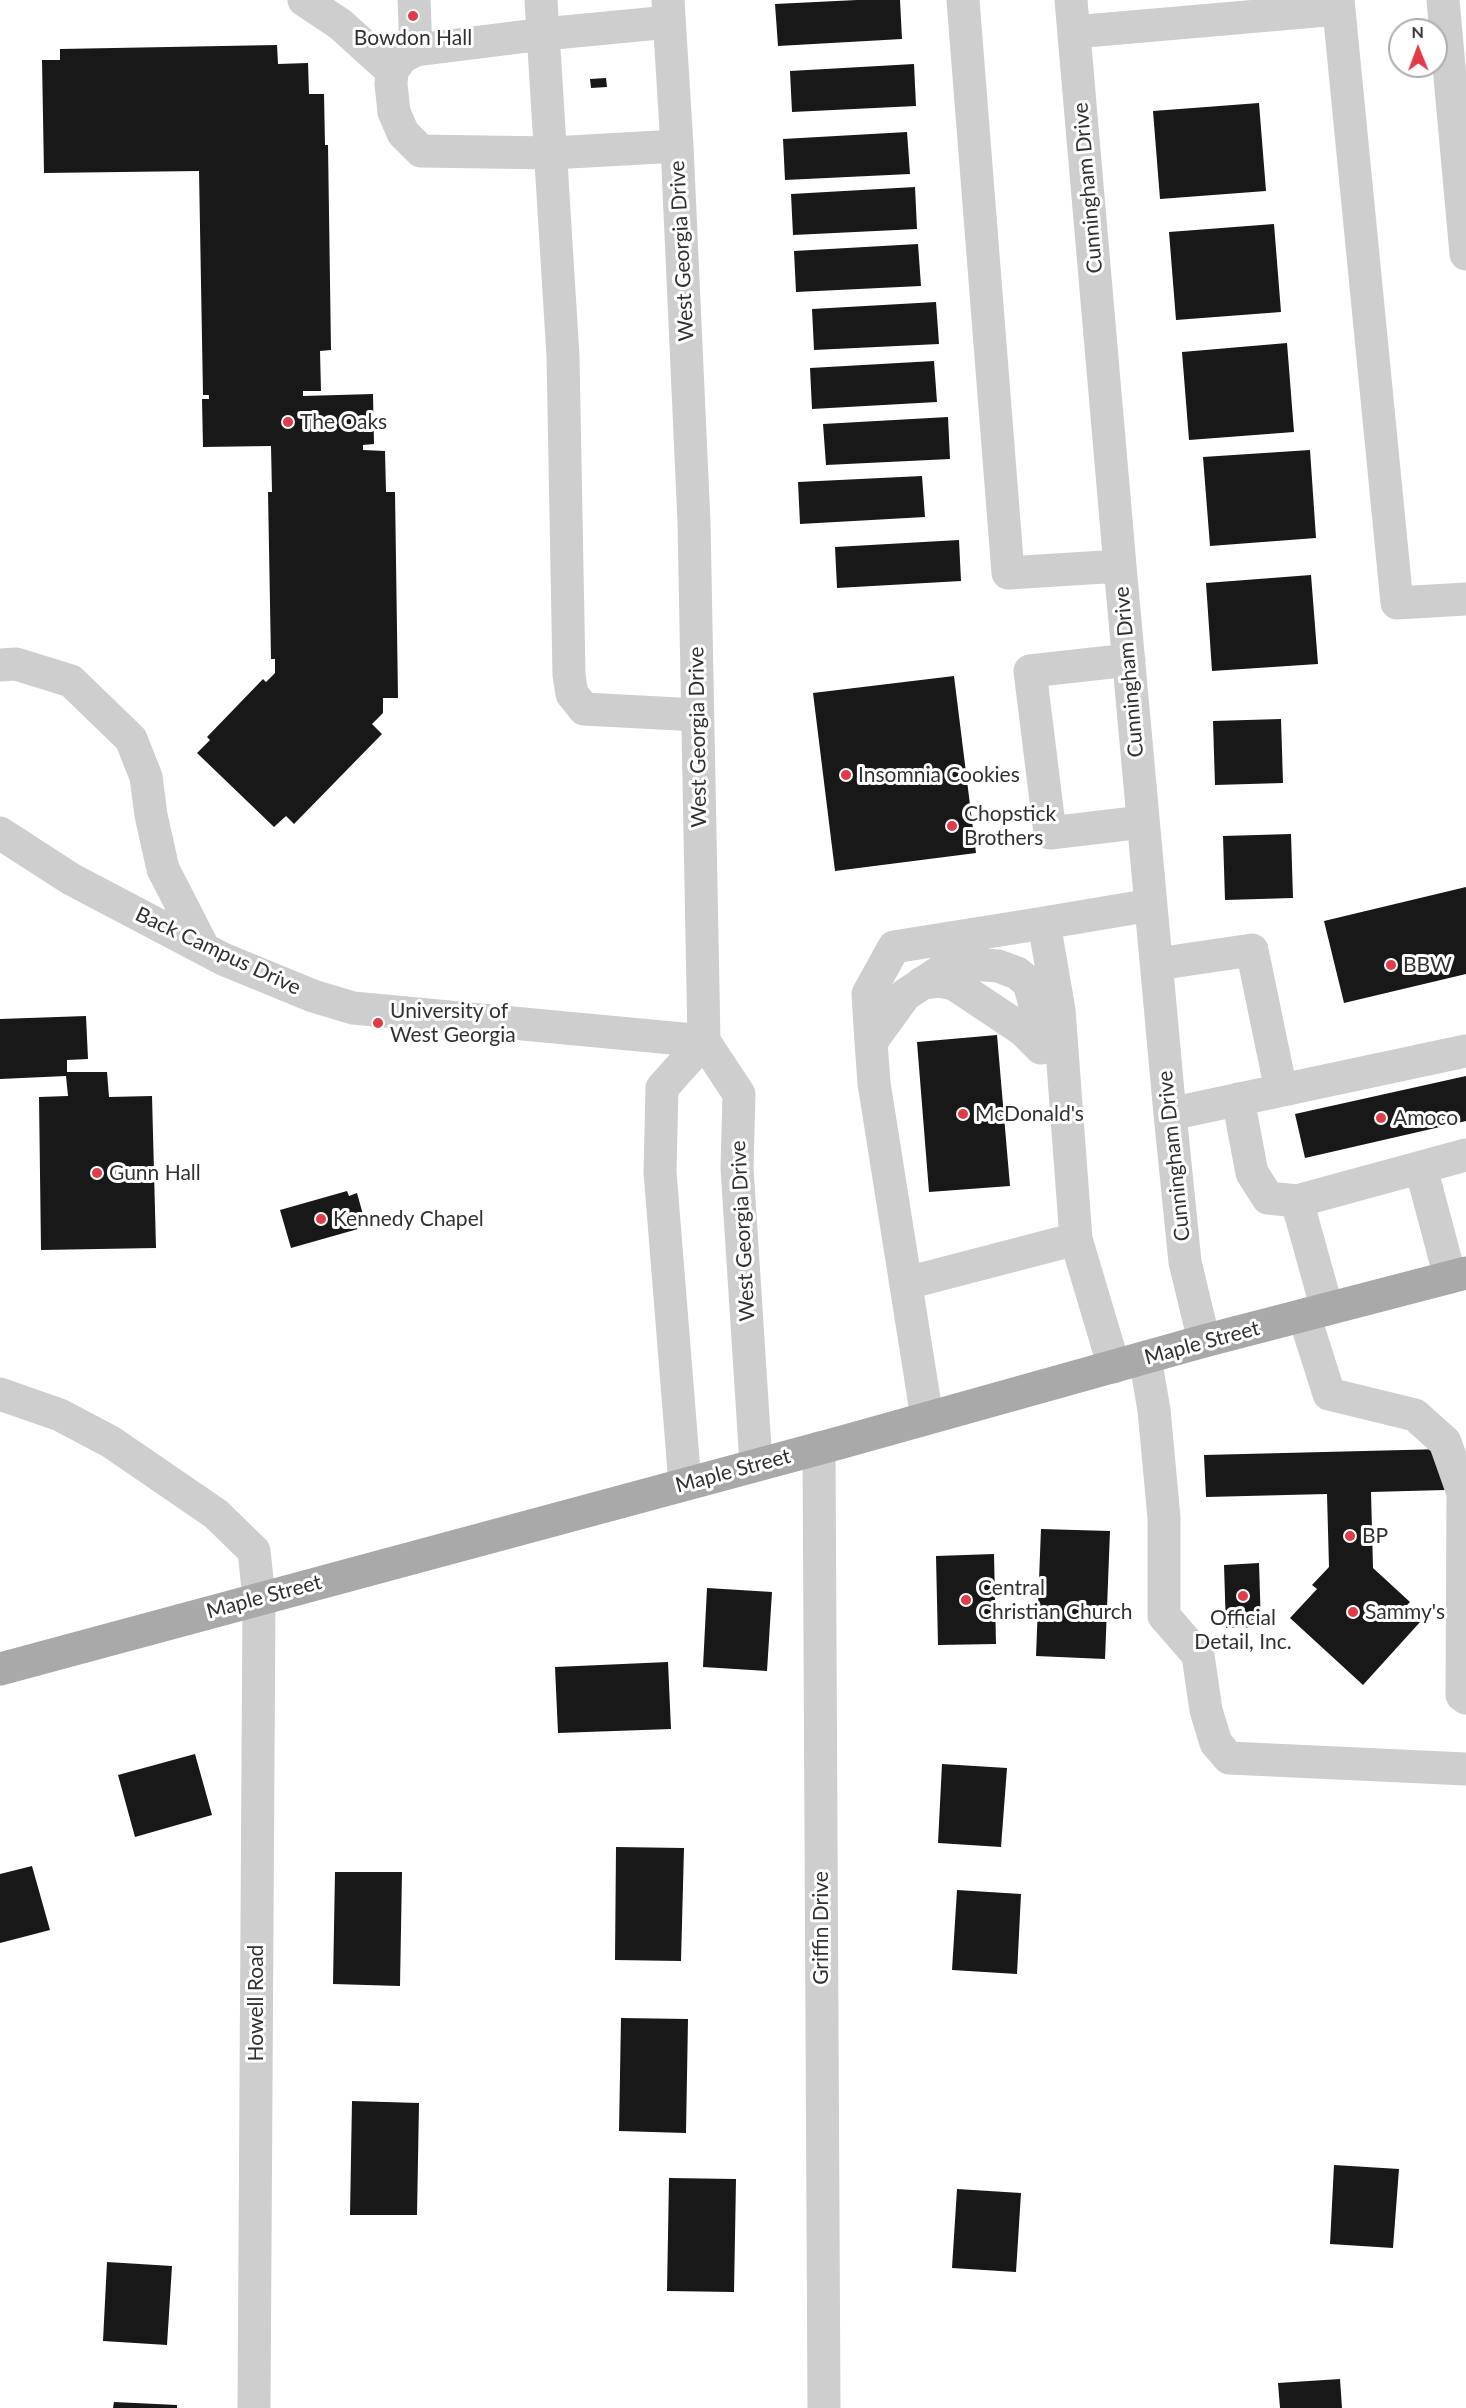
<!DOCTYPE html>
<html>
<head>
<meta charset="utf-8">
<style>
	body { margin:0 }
	#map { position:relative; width:1466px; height:2408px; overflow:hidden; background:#fff; font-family:Lato,sans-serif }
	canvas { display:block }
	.north { position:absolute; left:1388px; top:18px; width:60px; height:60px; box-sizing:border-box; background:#fff; border:2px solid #adadad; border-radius:50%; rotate:359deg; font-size:16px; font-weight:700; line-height:24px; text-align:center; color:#313131 }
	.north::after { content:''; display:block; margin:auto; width:21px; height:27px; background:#e03b47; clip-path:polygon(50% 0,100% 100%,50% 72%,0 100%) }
</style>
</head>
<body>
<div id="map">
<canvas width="1466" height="2408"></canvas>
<div class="north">N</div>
</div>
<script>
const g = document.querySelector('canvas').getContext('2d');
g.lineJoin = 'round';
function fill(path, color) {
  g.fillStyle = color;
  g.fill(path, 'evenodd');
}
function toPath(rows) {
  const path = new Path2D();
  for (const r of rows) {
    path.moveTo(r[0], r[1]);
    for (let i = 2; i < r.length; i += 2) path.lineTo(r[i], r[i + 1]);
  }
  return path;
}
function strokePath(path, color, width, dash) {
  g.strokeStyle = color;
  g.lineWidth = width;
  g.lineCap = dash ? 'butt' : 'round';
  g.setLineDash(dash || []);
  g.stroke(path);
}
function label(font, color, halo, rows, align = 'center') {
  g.font = font + ' Lato,sans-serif';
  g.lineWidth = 6;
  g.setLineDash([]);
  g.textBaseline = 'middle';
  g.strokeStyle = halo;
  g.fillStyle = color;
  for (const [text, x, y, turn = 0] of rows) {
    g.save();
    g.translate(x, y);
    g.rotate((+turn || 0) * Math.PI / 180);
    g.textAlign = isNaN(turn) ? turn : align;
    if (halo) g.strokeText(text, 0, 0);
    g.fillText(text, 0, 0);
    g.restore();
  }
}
const building = toPath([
	[857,0,900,0,902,39,778,46,775,4],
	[277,45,278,64,308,63,309,94,324,94,325,145,328,145,331,350,320,351,321,391,303,391,303,396,373,394,374,444,363,445,363,450,385,451,386,492,395,492,398,698,383,698,383,713,372,724,382,734,294,824,286,816,274,827,197,753,210,740,207,737,263,679,266,682,275,673,275,659,271,659,268,492,272,492,271,446,203,447,202,399,209,399,209,395,203,395,199,171,44,173,42,60,60,60,60,49],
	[914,64,916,106,792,112,790,71],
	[606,78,607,87,591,88,590,79],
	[1259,103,1266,191,1160,199,1153,111],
	[907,132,910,174,785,180,783,139],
	[915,187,917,229,793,235,791,194],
	[1274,224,1281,312,1176,320,1169,232],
	[918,244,921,286,796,292,794,251],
	[936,302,939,344,814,350,812,309],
	[1287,343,1294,432,1189,440,1182,352],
	[934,361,937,402,812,409,810,368],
	[948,417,950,459,826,465,823,424],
	[1310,450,1316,538,1210,546,1203,457],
	[922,476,925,517,800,524,798,482],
	[959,540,961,581,837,588,835,547],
	[1311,575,1318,664,1212,671,1206,583],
	[954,676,976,853,835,871,813,693],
	[1281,719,1283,783,1215,785,1213,721],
	[1291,834,1293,898,1225,900,1223,836],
	[1466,887,1466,974,1344,1003,1324,921],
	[86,1016,88,1059,67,1060,67,1072,107,1072,109,1097,152,1096,156,1248,41,1250,39,1097,68,1096,66,1076,0,1079,0,1019],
	[997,1035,1010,1186,929,1192,917,1042],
	[1466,1076,1466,1121,1305,1158,1295,1114],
	[347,1191,349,1196,357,1193,364,1218,356,1220,358,1229,291,1248,280,1210],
	[1444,1449,1445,1490,1371,1492,1373,1568,1410,1602,1405,1607,1421,1621,1363,1685,1290,1618,1317,1589,1312,1585,1329,1567,1327,1494,1206,1497,1204,1455],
	[1041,1529,1110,1531,1105,1659,1036,1656],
	[994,1554,996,1644,938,1645,936,1556],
	[1259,1563,1261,1627,1226,1628,1224,1565],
	[707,1588,772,1592,767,1671,703,1667],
	[668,1662,671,1729,558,1733,555,1667],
	[195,1754,212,1815,135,1837,118,1775],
	[942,1764,1007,1768,1001,1847,938,1843],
	[616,1847,684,1848,681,1961,615,1960],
	[32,1866,50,1930,0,1943,0,1874],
	[335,1872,402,1872,400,1986,333,1984],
	[957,1890,1021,1894,1017,1974,952,1970],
	[621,2018,688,2019,686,2133,619,2131],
	[352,2101,419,2103,417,2215,350,2215],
	[1334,2165,1399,2169,1393,2248,1330,2244],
	[669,2178,736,2179,734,2292,667,2291],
	[957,2189,1021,2193,1016,2272,952,2268],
	[107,2262,172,2266,167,2345,103,2341],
	[1340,2379,1342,2408,1280,2408,1278,2383],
	[114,2402,177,2405,177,2408,113,2408]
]);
const minor = toPath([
	[304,0,340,24,392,71],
	[414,0,416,50],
	[541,0,563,356,569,675,572,694,584,709,697,715],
	[668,0,677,146,694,522,704,1041,739,1094,737,1168,756,1464],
	[963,0,1008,573,1120,566],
	[1071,0,1120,566,1170,1114,1185,1262,1204,1341],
	[1338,0,1397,603,1466,599],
	[1443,0,1466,254],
	[669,22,544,34,416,50,402,57,392,71,391,84,394,112,403,133,421,151,552,153,677,146],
	[1074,32,1338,9],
	[1129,660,1030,671,1050,833,1143,822],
	[0,665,16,664,71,681,131,739,146,777,151,815,163,869,204,949],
	[0,833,71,879,223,959,313,996,353,1008,704,1041],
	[1044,923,1151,905],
	[1157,964,1252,950,1281,1090],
	[922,983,939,981,954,984,1023,1030,1041,1048],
	[871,1042,905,995,941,971,972,964,998,966,1017,973,1029,983,1034,1001,1040,1041],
	[1238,1099,1252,1173,1268,1198,1297,1201,1466,1155],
	[1170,1114,1466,1051],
	[1421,1168,1450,1277],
	[1297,1201,1327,1309],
	[907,1283,1076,1239],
	[1304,1315,1329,1394,1415,1415,1445,1442,1463,1493,1462,1695,1466,1698],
	[1145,1358,1154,1410,1164,1518,1164,1616,1198,1655,1206,1710,1216,1743,1229,1758,1466,1769],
	[0,1394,60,1415,111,1442,216,1514,254,1551,259,1598,254,2408],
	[927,1418,874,1083,871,1042,868,994,894,947,1044,923,1059,1010,1076,1239,1114,1367],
	[819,1448,824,2408],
	[685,1484,660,1172,662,1088,704,1041]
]);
const major = toPath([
	[0,1669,839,1443,1204,1341,1466,1273]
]);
const markers = [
	[413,16,6,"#e03b47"],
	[288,422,6,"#e03b47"],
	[846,775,6,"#e03b47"],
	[952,826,6,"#e03b47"],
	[1391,965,6,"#e03b47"],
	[378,1023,6,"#e03b47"],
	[963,1114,6,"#e03b47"],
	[1381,1118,6,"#e03b47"],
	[97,1173,6,"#e03b47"],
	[321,1219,6,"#e03b47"],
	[1350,1536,6,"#e03b47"],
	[1243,1596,6,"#e03b47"],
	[966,1600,6,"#e03b47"],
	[1353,1612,6,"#e03b47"]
];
const poiNames = [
	["Bowdon Hall",413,38,"center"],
	["The Oaks",300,422],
	["Insomnia Cookies",858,775],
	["Chopstick",964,814],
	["Brothers",964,838],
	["BBW",1403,965],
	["University of",390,1011],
	["West Georgia",390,1035],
	["McDonald's",975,1114],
	["Amoco",1393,1118],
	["Gunn Hall",109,1173],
	["Kennedy Chapel",333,1219],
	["BP",1362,1536],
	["Central",978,1588],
	["Christian Church",978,1612],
	["Sammy's",1365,1612],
	["Official",1243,1618,"center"],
	["Detail, Inc.",1243,1642,"center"]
];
const streetNames = [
	["Cunningham Drive",1088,188,-95],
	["West Georgia Drive",682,251,-93],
	["Cunningham Drive",1129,672,-95],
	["West Georgia Drive",698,737,-91],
	["Back Campus Drive",218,951,25],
	["Cunningham Drive",1174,1156,-96],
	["West Georgia Drive",743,1231,-93],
	["Maple Street",1202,1343,-15],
	["Maple Street",733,1471,-15],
	["Maple Street",264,1597,-15],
	["Griffin Drive",821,1928,-90],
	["Howell Road",256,2003,-90]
];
fill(building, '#181818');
strokePath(minor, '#cecece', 33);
strokePath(major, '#a9a9a9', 33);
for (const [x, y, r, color] of markers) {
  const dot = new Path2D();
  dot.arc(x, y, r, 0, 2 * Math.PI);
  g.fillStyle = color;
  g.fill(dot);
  strokePath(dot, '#fff', 2);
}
label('21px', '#313131', '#fff', poiNames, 'left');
label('21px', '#313131', '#fff', streetNames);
</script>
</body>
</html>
